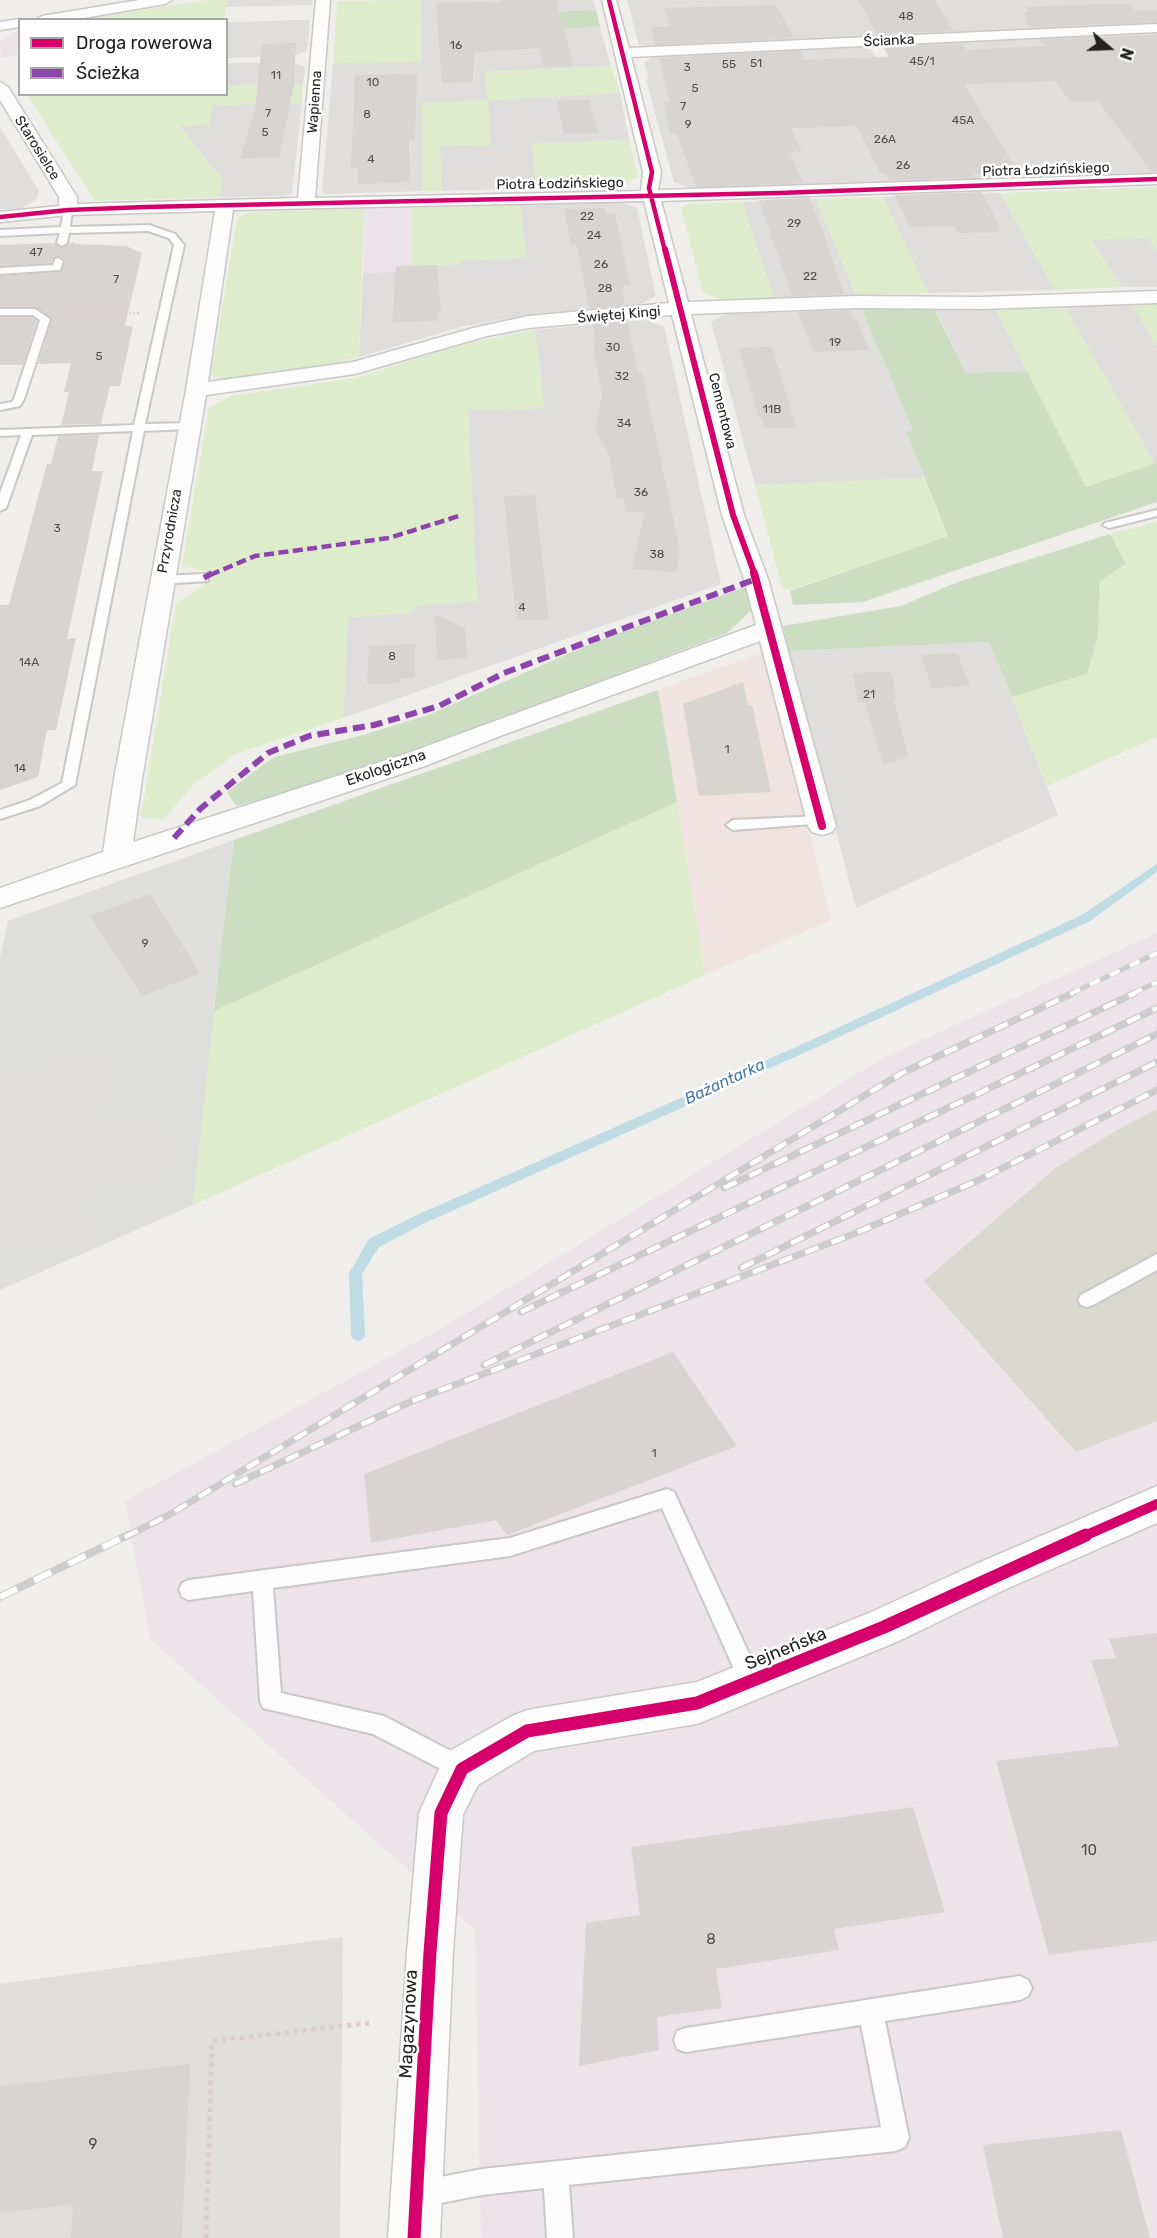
<!DOCTYPE html>
<html>
<head>
<meta charset="utf-8">
<style>
	body { margin:0 }
	#map { position:relative; width:1157px; height:2238px; overflow:hidden; background:#f0eeeb; font-family:Rubik,sans-serif }
	canvas { display:block }
	.legend { position:absolute; left:18px; top:18px; width:210px; height:78px; box-sizing:border-box; background:#fff; border:2px solid #a7a7a7; margin:0; padding:8px 10px; list-style:none; font-size:18px; color:#222 }
	.legend li { display:flex; align-items:center; gap:12px; height:30px }
	.legend b { width:30px; border:2px solid #a7a7a7 }
	.north { position:absolute; left:1079px; top:18px; width:60px; height:60px; -webkit-text-stroke:4px #fff; paint-order:stroke; rotate:109deg; font-size:16px; font-weight:700; line-height:24px; text-align:center; color:#222 }
	.north::after { content:''; display:block; margin:auto; width:21px; height:27px; background:#222; clip-path:polygon(50% 0,100% 100%,50% 72%,0 100%) }
</style>
</head>
<body>
<div id="map">
<canvas width="1157" height="2238"></canvas>
<ul class="legend">
<li><b style="height:8px;background:#d6006c"></b>Droga rowerowa</li>
<li><b style="height:8px;background:#8e44ad"></b>Ścieżka</li>
</ul>
<div class="north">N</div>
</div>
<script>
const g = document.querySelector('canvas').getContext('2d');
g.lineJoin = 'round';
function fill(path, color) {
  g.fillStyle = color;
  g.fill(path, 'evenodd');
}
function toPath(rows) {
  const path = new Path2D();
  for (const r of rows) {
    path.moveTo(r[0], r[1]);
    for (let i = 2; i < r.length; i += 2) path.lineTo(r[i], r[i + 1]);
  }
  return path;
}
function strokePath(path, color, width, dash) {
  g.strokeStyle = color;
  g.lineWidth = width;
  g.lineCap = dash ? 'butt' : 'round';
  g.setLineDash(dash || []);
  g.stroke(path);
}
function label(font, color, halo, rows, align = 'center') {
  g.font = font + ' Rubik,sans-serif';
  g.lineWidth = 5;
  g.setLineDash([]);
  g.textBaseline = 'middle';
  g.strokeStyle = halo;
  g.fillStyle = color;
  for (const [text, x, y, turn = 0] of rows) {
    g.save();
    g.translate(x, y);
    g.rotate((+turn || 0) * Math.PI / 180);
    g.textAlign = isNaN(turn) ? turn : align;
    if (halo) g.strokeText(text, 0, 0);
    g.fillText(text, 0, 0);
    g.restore();
  }
}
const residential = toPath([
	[227,0,313,0,312,5,226,7],
	[421,0,593,0,596,10,480,15,483,33,600,27,611,66,485,72,488,100,620,93,629,140,532,144,536,188,441,191,440,146,423,103,423,191,328,194,322,192,333,63,422,61],
	[627,0,1157,0,1157,24,647,47,639,45],
	[310,20,307,51,293,56,227,58,226,22],
	[1099,35,1157,108,1157,172,962,181,882,45],
	[869,46,942,175,932,180,875,182,875,184,738,188,736,186,691,188,674,182,646,80,649,79,644,63,654,56],
	[293,62,305,67,303,84,227,86,227,65,231,63],
	[302,103,292,193,285,196,219,197,222,179,178,125,209,125,212,105],
	[0,127,39,191,36,199,21,209,0,209],
	[1000,193,1055,290,928,293,883,197],
	[816,199,856,295,774,298,742,202],
	[620,202,637,208,656,296,639,305,534,314,464,326,359,357,363,273,411,271,411,266,460,264,461,260,526,258,520,205],
	[1148,238,1157,251,1157,287,1122,287,1090,239],
	[1130,302,1157,345,1157,463,1155,464,1063,304],
	[994,306,1027,371,966,373,935,308],
	[862,310,913,431,907,432,924,478,755,485,711,322,725,314],
	[644,320,664,326,721,584,343,718,348,617,413,613,413,606,477,601,468,410,544,408,535,330],
	[990,642,1058,815,856,908,789,651],
	[343,1937,340,2238,0,2238,0,1984]
]);
const commercial = toPath([
	[766,651,831,920,705,975,658,690]
]);
const industrial = toPath([
	[19,30,19,55,1,58,0,41],
	[411,208,411,271,363,273,364,209],
	[1157,933,1157,2238,481,2238,475,1930,150,1639,125,1501,444,1327,883,1058]
]);
const religious = toPath([
	[234,840,193,1205,0,1290,0,958,8,921]
]);
const construction = toPath([
	[1157,1109,1157,1421,1076,1452,924,1281,1057,1167,1117,1130]
]);
const grass = toPath([
	[208,0,227,0,224,19,86,19],
	[421,0,422,62,333,63,337,1],
	[611,66,620,93,488,100,491,145,440,146,441,191,423,191,422,103,487,100,485,72],
	[303,84,302,103,212,105,209,125,178,126,222,179,219,197,95,201,27,95,226,94,227,86],
	[629,140,638,177,617,186,536,188,532,144],
	[1157,187,1157,251,1148,238,1090,240,1122,287,1055,290,1000,193],
	[883,197,928,293,856,295,816,199],
	[742,202,774,298,721,299,703,293,681,207,687,204],
	[520,205,526,258,461,260,461,264,411,266,411,208],
	[364,209,359,357,328,365,223,380,211,375,237,219,249,212],
	[1130,302,1157,302,1157,345],
	[1063,304,1155,464,1086,487,994,306],
	[535,330,544,408,468,410,477,601,413,606,414,613,348,617,343,718,236,754,195,783,163,820,141,817,176,603,204,585,205,571,182,566,209,408,231,396,355,378,467,343],
	[924,478,948,536,790,590,782,588,755,485],
	[1157,522,1157,737,1047,786,1012,697,1087,674,1098,636,1100,581,1126,564,1110,534],
	[677,802,705,975,193,1205,214,1011]
]);
const forest = toPath([
	[596,10,600,27,482,33,480,15],
	[934,308,966,373,1027,371,1086,487,1157,463,1157,502,863,602,793,605,790,591,948,536,906,431,913,431,862,310],
	[1110,534,1126,564,1100,581,1098,636,1087,674,1012,697,989,642,789,651,783,626,901,606,958,582],
	[745,587,752,610,727,633,362,771,236,806,227,792,274,757,363,735,428,715,595,642],
	[658,690,677,802,214,1011,234,840]
]);
const parking = toPath([
	[102,1049,100,1065,108,1069,117,1070,113,1095,98,1102,95,1117,162,1114,160,1129,169,1136,175,1135,172,1163,166,1164,156,1171,154,1187,84,1191,81,1209,89,1215,95,1215,91,1243,0,1248,0,1075,43,1073,47,1052]
]);
const stream = toPath([
	[1157,864,1157,872,1090,921,815,1048,425,1223,379,1247,362,1274,365,1335,363,1339,358,1341,353,1339,351,1335,349,1273,369,1239,417,1215,807,1042,1082,915,1157,864]
]);
const building = toPath([
	[500,0,556,0,574,66,543,67,539,48,474,52,473,82,442,83,436,3,501,2],
	[858,0,934,0,954,31,877,34],
	[1106,4,1130,5,1136,11,1157,10,1157,22,1030,27,1025,20,1029,20,1023,12,1029,12,1025,7],
	[776,5,794,38,655,45,651,27,670,27,664,8],
	[1157,34,1157,172,1152,172,1098,101,1071,102,1055,81,964,84,1018,172,973,174,975,178,889,180,885,173,880,173,857,126,791,128,802,152,790,153,803,183,696,187,677,134,670,134,664,102,670,102,659,58,800,51,805,60,889,57,884,47,962,44,966,50,1045,46,1040,40],
	[296,43,294,86,279,157,240,159,255,109,262,44],
	[417,74,415,140,409,140,410,182,358,184,358,168,351,168,355,75],
	[589,100,598,133,564,134,557,101],
	[982,192,1000,227,997,227,999,232,958,233,955,226,910,227,895,195],
	[809,198,823,231,844,294,792,296,759,200],
	[604,208,606,214,615,214,630,285,623,285,624,305,589,308,577,245,571,245,564,209],
	[75,242,74,244,126,246,142,253,125,326,133,326,120,386,110,386,101,424,61,425,69,392,64,392,71,363,38,364,52,318,35,307,0,307,0,276,60,272,65,260,57,256,53,258,51,263,0,266,0,245,55,243,63,248,69,243],
	[437,265,441,312,437,312,437,321,392,322,396,266],
	[850,310,853,320,857,320,869,350,813,352,798,312],
	[0,317,32,317,37,321,23,365,0,365],
	[627,321,637,367,639,372,642,372,680,551,676,572,632,569,645,511,626,512,623,498,617,499,609,454,595,430,602,395,593,344,596,344,593,324],
	[772,347,796,427,764,428,762,418,759,418,739,348],
	[99,435,92,471,103,471,67,639,76,638,56,730,47,730,38,777,0,790,0,605,9,605,47,464,51,464,58,436],
	[535,495,549,619,516,620,504,496],
	[435,614,465,628,467,658,437,660],
	[415,644,415,677,400,679,400,683,367,684,369,646],
	[957,653,970,686,932,688,921,655],
	[891,672,897,700,894,701,908,757,883,764,865,703,858,703,853,673],
	[743,682,748,705,752,705,771,792,699,796,683,704],
	[150,894,200,973,142,996,90,916],
	[673,1352,737,1446,507,1535,496,1520,371,1543,364,1474],
	[1157,1633,1157,1941,1049,1955,996,1761,1119,1746,1091,1660,1116,1658,1109,1639],
	[913,1807,945,1912,834,1929,839,1950,716,1969,722,2008,657,2017,659,2050,579,2066,586,1923,640,1915,631,1847],
	[190,2064,182,2238,71,2238,73,2204,0,2213,0,2086],
	[1121,2130,1150,2238,1003,2238,983,2145]
]);
const pathFar1 = toPath([
	[69,315,139,313]
]);
const path = toPath([
	[206,2238,212,2041,369,2023]
]);
const service = toPath([
	[68,207,72,210,70,227,149,225,175,234,184,245,145,424,188,423,193,426,188,429,144,431,75,785,40,806,0,819,0,810,30,800,62,783,133,431,32,435,6,508,0,511,0,493,21,435,0,436,0,430,134,425,174,245,169,238,148,231,69,233,67,243,62,246,57,243,60,233,0,236,0,230,61,227,64,210,68,207],
	[58,258,63,261,60,270,0,274,0,268,53,265,55,259,58,258],
	[0,309,35,309,50,319,24,399,20,406,0,410,0,404,12,402,14,399,40,320,33,315,0,315,0,309],
	[1157,510,1157,516,1109,528,1103,525,1105,523,1157,510],
	[204,574,208,575,208,581,162,584,156,580,162,576,204,574],
	[821,816,826,817,828,820,826,823,733,830,726,825,733,820,821,816],
	[1157,1254,1157,1270,1093,1305,1087,1307,1081,1305,1078,1300,1081,1295,1157,1254],
	[667,1489,674,1492,759,1675,762,1682,759,1689,751,1692,743,1689,662,1508,510,1556,273,1588,281,1693,384,1716,470,1761,473,1769,470,1777,462,1780,373,1734,263,1708,260,1701,253,1591,189,1600,182,1597,179,1590,182,1583,189,1580,510,1538,667,1489],
	[1020,1976,1028,1980,1032,1988,1028,1996,1020,2000,885,2021,909,2138,905,2147,896,2151,569,2185,573,2238,547,2238,544,2188,482,2195,420,2207,411,2203,407,2194,411,2185,420,2181,482,2169,881,2127,861,2025,686,2052,677,2049,674,2040,677,2031,686,2028,1020,1976]
]);
const minor = toPath([
	[139,0,172,0,165,4,72,20,35,20,42,16,139,0],
	[316,0,330,0,315,198,641,191,643,172,602,0,616,0,629,48,1157,24,1157,32,631,57,661,172,658,190,1157,174,1157,184,661,201,688,302,856,296,981,297,1157,291,1157,303,981,309,856,308,691,314,744,515,768,579,836,826,832,832,822,835,812,832,808,826,760,641,500,736,428,765,0,908,0,888,103,852,114,779,186,390,215,211,68,215,0,222,0,212,59,206,59,197,0,100,0,82,8,87,77,197,77,204,298,198,316,0],
	[644,201,669,303,529,316,477,327,353,362,208,382,233,210,644,201],
	[672,315,722,515,744,579,756,625,408,753,133,842,142,779,206,395,355,374,487,336,529,328,672,315],
	[20,19,24,20,20,20,20,27,0,30,0,22,20,19],
	[1157,1486,1157,1523,1004,1590,899,1641,697,1724,534,1751,478,1785,463,1815,453,1952,440,2238,388,2238,407,1952,419,1813,446,1753,512,1716,527,1710,697,1682,869,1613,976,1564,1157,1486]
]);
const railFar2 = toPath([
	[1070,994,1157,953],
	[1132,994,1157,982]
]);
const railFar1 = toPath([
	[724,1188,1135,993],
	[741,1268,1157,1062],
	[521,1312,1157,1008],
	[484,1365,1157,1034],
	[235,1484,412,1401,851,1235,977,1181,1157,1090],
	[125,1537,167,1516,902,1073,1073,993]
]);
const rail = toPath([
	[0,1597,128,1535]
]);
const quietFar1 = toPath([
	[210,575,255,556,389,538,462,515]
]);
const quiet = toPath([
	[204,578,212,573],
	[174,838,200,809,268,753,309,736,374,725,439,706,504,673,756,579]
]);
const cyclewayFar4 = toPath([
	[609,0,652,172,649,188,665,251],
	[0,217,68,210,145,207,779,193,1157,179]
]);
const cyclewayFar3 = toPath([
	[665,249,733,515,755,575]
]);
const cyclewayFar2 = toPath([
	[754,573,822,826]
]);
const cyclewayFar1 = toPath([
	[1082,1537,1157,1504]
]);
const cycleway = toPath([
	[414,2238,430,1952,441,1813,462,1769,527,1731,697,1703,884,1627,1086,1535]
]);
const numberNames = [
	["48",906,17],
	["16",456,46],
	["45/1",922,62],
	["51",756,64],
	["55",729,65],
	["3",687,68],
	["11",276,76],
	["10",373,83],
	["5",695,89],
	["7",683,107],
	["7",268,114],
	["8",367,115],
	["45A",963,121],
	["9",688,125],
	["5",265,133],
	["26A",885,140],
	["4",371,160],
	["26",903,166],
	["22",587,217],
	["29",794,224],
	["24",594,236],
	["47",36,253],
	["26",601,265],
	["22",810,277],
	["7",116,280],
	["28",605,289],
	["19",835,343],
	["30",613,348],
	["5",99,357],
	["32",622,377],
	["11B",772,410],
	["34",624,424],
	["36",641,493],
	["3",57,529],
	["38",657,555],
	["4",522,608],
	["8",392,657],
	["14A",29,663],
	["21",869,695],
	["1",727,750],
	["14",20,769],
	["9",145,944],
	["1",654,1454]
];
const farStreetnames = [
	["Ścianka",889,41,-3],
	["Wapienna",315,102,-86],
	["Starosielce",37,148,58],
	["Piotra Łodzińskiego",1046,170,-2],
	["Piotra Łodzińskiego",560,184,-1],
	["Świętej Kingi",619,315,-5],
	["Cementowa",722,411,76],
	["Przyrodnicza",170,531,-80]
];
const streetNames = [
	["Ekologiczna",386,768,-19]
];
const nearNumbernames = [
	["10",1089,1851],
	["8",711,1940],
	["9",93,2145]
];
const waterNames = [
	["Bażantarka",725,1082,-25]
];
const nearStreetnames = [
	["Sejneńska",786,1649,-22],
	["Magazynowa",409,2024,-87]
];
fill(residential, '#dfdedc');
fill(commercial, '#f1e3e1');
fill(industrial, '#ede4e9');
fill(religious, '#dededc');
fill(construction, '#d9d9cd');
fill(grass, '#ddeccb');
fill(forest, '#cbdec1');
fill(parking, '#e0dfde');
fill(stream, '#bfdbe3');
fill(building, '#d7d4d2');
strokePath(service, '#c9c8c7', 4);
strokePath(minor, '#c9c8c7', 3);
strokePath(pathFar1, '#dccecd', 2, [2, 2]);
strokePath(path, '#dccecd', 5, [4.5, 4.5]);
fill(service, '#fdfcfc');
fill(minor, '#fdfcfc');
strokePath(railFar2, '#ccc', 5);
strokePath(railFar1, '#ccc', 7);
strokePath(rail, '#ccc', 8);
strokePath(railFar2, '#fff', 4, [11]);
strokePath(railFar1, '#fff', 4.5, [14]);
strokePath(rail, '#fff', 6, [19]);
strokePath(quietFar1, '#8e44ad', 4.5, [10, 4.5]);
strokePath(quiet, '#8e44ad', 6, [12, 6]);
strokePath(cyclewayFar4, '#d6006c', 4.5);
strokePath(cyclewayFar3, '#d6006c', 6);
strokePath(cyclewayFar2, '#d6006c', 8);
strokePath(cyclewayFar1, '#d6006c', 10);
strokePath(cycleway, '#d6006c', 13);
label('12px', '#4f4e4e', null, numberNames);
label('14px', '#222', '#fff', farStreetnames);
label('15px', '#222', '#fff', streetNames);
label('15px', '#4f4e4e', null, nearNumbernames);
label('italic 16px', '#4a7aab', '#fff', waterNames);
label('18px', '#222', '#fff', nearStreetnames);
</script>
</body>
</html>
